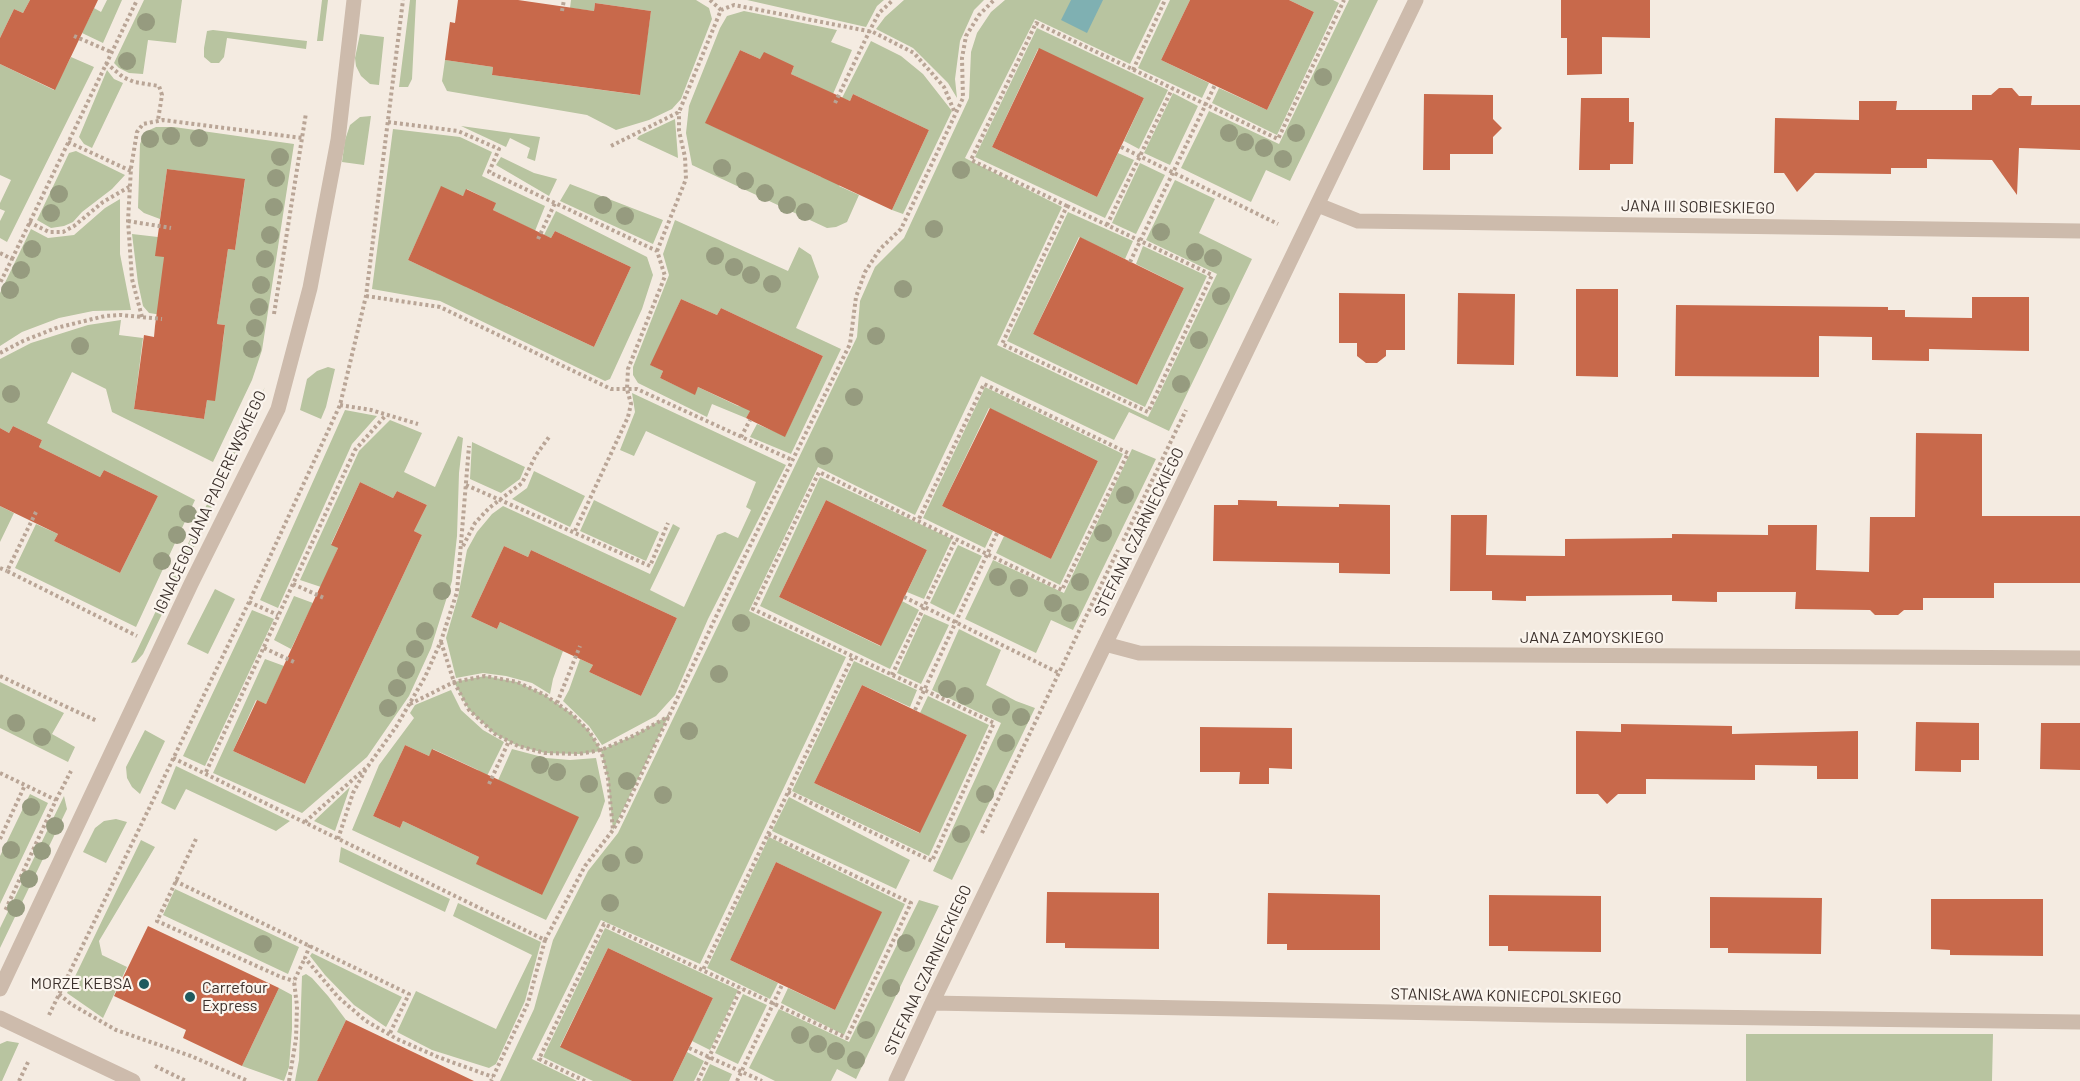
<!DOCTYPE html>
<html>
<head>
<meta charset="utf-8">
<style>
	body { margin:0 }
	canvas { display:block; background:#f4ebe1 }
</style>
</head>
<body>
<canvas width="2080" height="1081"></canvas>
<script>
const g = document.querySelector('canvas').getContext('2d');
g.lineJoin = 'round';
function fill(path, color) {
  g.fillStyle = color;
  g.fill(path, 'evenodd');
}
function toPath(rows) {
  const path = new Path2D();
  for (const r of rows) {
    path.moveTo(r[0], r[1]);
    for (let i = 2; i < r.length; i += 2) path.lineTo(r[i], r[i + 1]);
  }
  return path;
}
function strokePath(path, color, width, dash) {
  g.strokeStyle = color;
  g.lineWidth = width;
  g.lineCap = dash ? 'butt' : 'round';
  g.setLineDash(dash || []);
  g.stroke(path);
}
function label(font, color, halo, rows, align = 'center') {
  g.font = font + ' Barlow,sans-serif';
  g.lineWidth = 4.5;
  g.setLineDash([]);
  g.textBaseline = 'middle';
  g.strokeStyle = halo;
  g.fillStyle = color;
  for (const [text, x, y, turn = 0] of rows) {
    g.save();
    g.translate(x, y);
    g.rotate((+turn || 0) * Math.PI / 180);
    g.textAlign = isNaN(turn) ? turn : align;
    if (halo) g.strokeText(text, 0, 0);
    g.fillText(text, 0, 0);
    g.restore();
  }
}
const green = toPath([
	[0,0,30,0,23,13,14,9,0,38],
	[107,0,122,0,103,43,82,33,94,8,101,12],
	[144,0,182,0,176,43,148,40,143,74,129,73,119,68,114,63],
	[322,0,328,0,323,41,317,41],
	[410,0,416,0,412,79,408,87,399,87],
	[571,0,696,0,709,8,712,19,681,99,672,109,649,120,616,130,587,115,447,91,442,81,445,60,493,67,492,75,639,95,651,11,595,3,594,11,570,8],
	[747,0,884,0,877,6,866,27],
	[904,0,984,0,974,10,960,41,955,79,957,98,948,83,913,48,876,29,885,17],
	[1005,0,1161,0,1130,64,1035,19,965,158,1062,207,997,345,1148,417,1217,274,1146,240,1175,180,1215,199,1199,233,1252,259,1169,431,1129,412,1114,440,981,376,915,515,818,467,749,611,846,657,700,964,601,920,532,1059,577,1081,500,1081,534,1009,553,940,588,871,618,833,857,337,860,301,875,267,904,238,969,98,971,52,977,33,991,12],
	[1170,0,1190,0,1161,60,1209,83,1202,98,1138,68],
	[1289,0,1333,0,1339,3,1277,135,1212,103,1219,88,1267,110,1314,12],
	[1349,0,1378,0,1290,181,1266,170,1251,202,1181,168,1209,111,1279,144],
	[744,11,837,30,831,42,852,50,833,94,791,74,794,66,760,59,740,50,706,123,781,158,785,151,804,169,821,177,842,178,839,186,859,195,847,222,836,227,827,228,692,165,686,133,689,106,720,28,727,16],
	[1037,28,1168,90,1139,149,1124,141,1144,98,1038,49,992,147,1097,197,1118,153,1134,160,1105,218,975,157],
	[213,30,307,41,306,49,227,38,224,57,219,63,211,63,204,57,204,48,207,31],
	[360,34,384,37,379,85,370,84,361,76,356,66,355,58],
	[871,41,901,56,923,74,952,111,903,214,892,210,929,130,853,94,850,101,842,98],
	[71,57,94,67,7,242,0,238,0,221,5,211,0,209,0,203,11,180,0,175,0,64,54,90],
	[107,70,114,79,123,83,92,148,84,144,79,137],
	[1173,93,1198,106,1170,165,1144,153],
	[371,116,364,165,342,162,345,140,350,125,360,117],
	[675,119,678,158,637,139,639,136],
	[461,126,540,137,535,161,527,158,530,148,510,138,506,147],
	[156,127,174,127,294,144,262,350,252,380,213,462,112,412,106,389,72,372,47,423,195,500,136,627,15,568,36,524,58,534,54,541,120,573,158,496,104,470,100,477,39,447,42,440,13,426,9,433,0,428,0,359,31,343,88,325,121,320,119,335,143,338,134,409,204,419,207,400,223,342,225,325,217,324,228,249,235,250,245,180,167,169,160,219,144,213,138,208,140,144,145,132],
	[393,129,460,137,492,152,482,176,545,206,535,231,493,210,495,203,467,189,463,196,441,187,408,260,436,273,440,266,466,287,483,295,487,288,509,299,506,306,594,347,631,267,555,231,551,238,544,235,556,211,647,257,653,275,642,309,610,379,605,381,440,301,372,289],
	[76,151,125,175,112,189,82,212,73,222,64,226,51,228,37,220,69,153],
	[501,157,534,173,557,179,549,196,496,165],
	[1140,163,1165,175,1136,234,1112,223],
	[570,184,663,220,653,244,560,201],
	[120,199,120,254,131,310,93,311,59,318,22,332,0,346,0,293,31,229,48,238,74,235,105,208],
	[1068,212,1133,241,1125,259,1079,237,1033,334,1137,385,1184,288,1136,264,1143,246,1207,276,1145,407,1007,341],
	[675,220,788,271,799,247,811,255,819,277,796,328,841,349,791,454,750,437,757,424,785,436,823,356,721,308,717,315,681,299,651,365,663,371,660,378,694,394,698,387,738,406,752,408,746,418,712,404,707,417,638,383,633,375,633,367,669,275,663,254],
	[132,234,158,237,164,257,162,315,149,313,143,306,138,283],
	[328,367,335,369,326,407,321,419,300,410,307,379,317,371],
	[265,387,232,465,225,466],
	[985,387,1123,454,1060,585,996,553,1004,536,1051,559,1098,461,1041,433,989,408,942,506,993,531,985,548,923,518],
	[632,393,786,465,708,619,675,695,656,716,602,745,589,726,563,701,569,690,580,659,593,665,589,672,641,696,677,618,531,550,528,557,504,546,471,617,497,629,500,622,563,651,553,679,550,694,532,683,506,676,483,673,456,678,446,638,458,597,467,550,477,532,492,514,503,506,650,574,673,524,680,528,650,590,684,607,717,535,725,532,738,538,751,510,746,507,756,482,646,431,634,456,620,450,635,412],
	[345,410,377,416,352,444,278,608,260,600],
	[390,420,422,433,404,472,435,487,458,436,463,438,459,473,457,536,452,581,431,648,409,696,367,757,302,813,213,773,265,659,284,666,266,704,256,700,233,751,305,784,422,535,414,531,427,505,397,491,393,498,360,482,331,544,338,548,321,587,300,580,359,451],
	[472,442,525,467,520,479,501,493,470,479],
	[1132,449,1156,459,1073,630,1051,620,1036,653,965,619,993,560,1064,593],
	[534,471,585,496,570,527,512,499,527,488],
	[820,477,952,539,924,599,907,592,927,550,826,500,779,597,880,646,902,601,919,610,890,669,760,606],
	[209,500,212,509,143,654,136,662,131,663],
	[594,500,659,532,646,561,580,531],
	[0,506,14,513,0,542],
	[958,545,982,556,954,615,930,603],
	[215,589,235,599,208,654,187,644],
	[294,596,313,603,291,649,274,640],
	[252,610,274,619,205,766,183,756],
	[924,614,949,625,921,684,897,673],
	[959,629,1001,650,986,685,1016,701,1035,708,952,880,933,871,1001,723,932,690],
	[854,661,917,690,910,707,862,685,814,783,919,833,967,735,920,713,928,696,989,725,929,856,792,791],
	[485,676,517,682,545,695,572,714,589,731,601,750,635,735,669,715,613,830,608,779,601,751,579,754,545,753,518,746,495,734,469,710,454,682],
	[0,682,64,713,52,734,75,747,68,762,0,728],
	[451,690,461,710,483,730,504,742,484,782,478,770,433,749,429,756,405,745,373,816,400,828,403,821,479,857,477,864,542,895,495,787,512,749,546,758,570,760,596,758,605,801,600,816,546,920,352,830,379,765,414,718,410,713,415,705],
	[145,730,165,741,140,794,132,787,127,778,126,767],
	[176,766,290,821,276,831,186,789,175,810,161,803],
	[350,787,335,831,314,821],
	[30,794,48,803,0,904,0,856],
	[64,796,67,809,0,948,0,928],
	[789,797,910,860,896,889,772,831],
	[116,819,127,822,106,863,83,852,95,828,104,821],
	[769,837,905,904,844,1035,781,1003,788,988,835,1010,881,912,776,862,730,960,778,983,770,999,707,968],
	[141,840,155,847,99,941,102,955,127,967,103,1018,67,993],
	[341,847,450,899,445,912,339,862],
	[175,889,299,947,288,974,163,915],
	[919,900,939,906,856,1079,837,1069,831,1081,775,1081,749,1068,779,1009,849,1042],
	[458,903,541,942,525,1001,496,1064,489,1068,432,1050,397,1032,416,991,496,1029,532,955,453,916],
	[605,928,738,990,710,1050,692,1041,713,998,608,948,560,1046,632,1081,593,1081,543,1057],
	[312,953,402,997,386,1027,354,1005,325,975,310,956],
	[306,974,312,978,328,996,346,1020,317,1081,295,1081,299,1060,302,976],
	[279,988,292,995,292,1029,289,1067,284,1081,242,1066],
	[743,994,767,1005,738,1064,715,1053],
	[1746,1034,1993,1034,1992,1081,1746,1081],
	[7,1041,19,1043,2,1081,0,1081,0,1044],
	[687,1052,704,1061,694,1081,673,1081],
	[710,1064,732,1074,729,1081,702,1081]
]);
const water = toPath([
	[1071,0,1103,0,1087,33,1061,20]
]);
const building = toPath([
	[30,0,98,0,55,90,0,64,0,38,14,9,23,13],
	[458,0,518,0,594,11,595,3,651,11,640,95,492,75,493,67,445,60,450,22,455,23],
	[1190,0,1289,0,1314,12,1267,110,1161,60],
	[1561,0,1650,0,1650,38,1602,37,1602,74,1567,75,1567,38,1561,38],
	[1039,48,1144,98,1097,197,992,147],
	[740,50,760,59,764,52,794,66,791,74,850,101,853,94,929,130,892,210,705,123],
	[1999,88,2012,88,2019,96,2032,96,2031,105,2080,105,2080,150,2019,148,2017,195,1992,160,1927,159,1927,168,1891,168,1891,174,1815,173,1797,192,1784,173,1774,173,1775,118,1859,120,1859,101,1897,101,1896,110,1972,110,1972,95,1991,95],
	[1424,94,1493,95,1493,119,1502,128,1493,137,1493,154,1450,154,1450,170,1423,170],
	[1581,98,1629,98,1629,122,1634,122,1633,164,1610,164,1610,170,1579,170],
	[167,169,245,179,235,250,228,249,217,324,225,325,215,401,207,400,204,419,134,409,144,335,154,337,155,326,164,257,155,256],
	[441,186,463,196,466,189,496,203,493,210,551,238,555,231,631,267,594,347,408,260],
	[1080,237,1184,288,1137,385,1033,334],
	[1576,289,1618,289,1618,377,1576,376],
	[1339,293,1405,294,1405,350,1386,350,1386,356,1377,363,1366,363,1357,356,1357,343,1339,343],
	[1458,293,1515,294,1514,365,1457,364],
	[1972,297,2029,297,2029,351,1929,349,1929,361,1872,360,1872,337,1819,336,1819,377,1675,376,1676,305,1888,307,1888,310,1905,310,1905,317,1972,318],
	[681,299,717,315,721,308,823,356,785,437,746,418,750,411,698,387,695,395,660,378,663,371,650,365],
	[990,408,1098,461,1051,559,942,506],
	[13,426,42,440,39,447,100,477,104,470,158,496,120,573,54,541,58,534,0,506,0,428,9,433],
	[1916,433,1982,434,1982,516,2080,516,2080,583,1994,583,1994,598,1923,598,1923,610,1904,610,1898,615,1875,615,1870,610,1795,609,1796,592,1717,592,1717,602,1672,601,1672,595,1526,596,1526,601,1492,600,1492,591,1450,591,1451,515,1487,515,1486,555,1565,556,1565,539,1672,538,1672,534,1768,535,1768,525,1817,525,1816,570,1869,572,1870,517,1915,517],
	[360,482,393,498,397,491,427,505,414,531,422,535,305,784,233,751,257,700,266,704,338,548,331,545],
	[826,500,927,550,881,646,779,597],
	[1238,500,1277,501,1277,506,1339,507,1339,504,1390,505,1390,574,1339,573,1339,563,1213,561,1214,505,1238,505],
	[504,546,528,557,531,550,677,618,641,696,589,672,593,665,500,622,497,629,471,617],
	[862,685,967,735,920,833,814,783],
	[1916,722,1979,723,1979,760,1961,760,1961,772,1915,771],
	[2041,723,2080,723,2080,770,2040,769],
	[1621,724,1732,726,1732,734,1858,731,1858,779,1817,779,1817,766,1755,765,1755,780,1646,779,1646,794,1618,794,1607,804,1598,794,1576,794,1576,731,1621,732],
	[1200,727,1292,728,1292,769,1269,768,1269,784,1239,784,1240,772,1200,772],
	[405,745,429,756,432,749,579,817,542,895,476,864,479,857,403,821,400,828,373,816],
	[776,862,882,912,835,1010,730,960],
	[1047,892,1159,893,1159,949,1065,948,1065,943,1046,943],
	[1268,893,1380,895,1380,950,1287,950,1287,944,1267,944],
	[1489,895,1601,896,1601,952,1508,951,1508,946,1489,946],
	[1710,897,1822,898,1821,954,1728,953,1728,948,1710,948],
	[1931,899,2043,899,2043,956,1950,955,1950,950,1931,949],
	[148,926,279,988,242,1066,183,1038,186,1030,114,996],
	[608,948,713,998,673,1081,632,1081,560,1047],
	[346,1020,411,1051,474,1081,317,1081]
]);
const path = toPath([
	[710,0,721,10],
	[562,11,564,0],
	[74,36,111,52],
	[106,63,123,77,134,82,159,86,162,95,158,120],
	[1133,70,1165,0],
	[835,103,869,32,879,13,893,0],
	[388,122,458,131,499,149,489,172,657,251,665,276,628,369,627,389,631,404,628,417,574,533],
	[68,142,131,171],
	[611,146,679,112,721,10,734,5,873,32,914,53,944,87,955,113],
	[1121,147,1278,224],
	[1067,206,971,160,1036,23,1278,139,1344,0],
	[1067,206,1212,275,1148,412,1002,344,1067,206],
	[128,221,171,228],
	[29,222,49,232,63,232,74,226,103,202,129,187],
	[1107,225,1172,89],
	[538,239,555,203],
	[657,251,686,179,685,157,679,131,679,112],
	[0,253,12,259,0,283],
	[12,259,137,0],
	[1130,262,1215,85],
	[366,296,440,307,611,389,637,389,792,460],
	[274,314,306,113],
	[142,317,132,279,128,221,131,168,137,132,143,124,163,120,302,138],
	[0,353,23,341,56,328,105,316,121,315,162,319],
	[340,405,371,410,418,424],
	[741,437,750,420],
	[466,485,650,566,668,523],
	[36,512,7,571,137,636],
	[1123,541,1186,410],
	[463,546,475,523,489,508,522,483,536,455,549,437],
	[0,568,7,571],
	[293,584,324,598],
	[904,597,1059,673],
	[249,602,278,615],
	[441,642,454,682,469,710,495,734,518,746,545,753,579,754,601,750,635,735,669,716],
	[264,648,294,662],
	[892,675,956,539],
	[0,676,97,721],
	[557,703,580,646],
	[410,704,454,682,485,676,517,682,545,695,572,714,589,731,601,750,608,779,613,830],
	[915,710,997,533],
	[173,758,545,940,528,1003,491,1081],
	[206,772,355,450,386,415],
	[0,773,56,800,5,911],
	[489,784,509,741],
	[788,792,932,861,994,723,753,609,819,472,918,521,1062,590,1128,453,984,384,918,521],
	[56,800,71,771],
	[305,822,368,766,396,727,425,677,441,641,457,592,469,446],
	[982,833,1118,550],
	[768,834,853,656],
	[0,839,25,785],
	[196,839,157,921,281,977,294,981],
	[338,839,353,793,366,769],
	[175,881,409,994,389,1035],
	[545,940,585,866,613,830,621,817,740,566,850,344,856,297,865,272,880,249,901,229,963,98,962,58,966,36,979,15,994,0],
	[310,945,305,958,338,997,366,1021,397,1039,438,1057,493,1077],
	[59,994,71,1004,116,1030,191,1056,248,1081],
	[49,1015,249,602,340,405,366,296,403,0],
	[689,1048,762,1081],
	[155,1066,186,1081],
	[19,1081,29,1060],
	[289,1081,296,1039,297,1006,294,981,305,958],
	[585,1081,539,1059,604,924,847,1038,911,903,768,834,703,970],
	[698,1081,741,988],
	[737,1081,782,985]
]);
const minor = toPath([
	[1318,205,1358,221,2080,231],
	[1105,644,1139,653,2080,658],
	[0,989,191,584,278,409,310,288,338,140,354,0],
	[932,1003,1545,1015,2080,1022],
	[0,1018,133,1081],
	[896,1081,932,1003,1416,0]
]);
const trees = [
	[146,22],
	[127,61],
	[1323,77],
	[1229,133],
	[1296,133],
	[171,136],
	[199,138],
	[150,139],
	[1245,142],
	[1264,148],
	[280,157],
	[1283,159],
	[722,168],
	[961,170],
	[276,178],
	[745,181],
	[765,193],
	[59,194],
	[603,205],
	[787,205],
	[274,207],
	[805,212],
	[51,213],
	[625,216],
	[934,229],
	[1161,232],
	[270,235],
	[32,249],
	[1195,252],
	[715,256],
	[1213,258],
	[265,259],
	[734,267],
	[21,270],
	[751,275],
	[772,284],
	[261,285],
	[903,289],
	[10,290],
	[1221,296],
	[259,307],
	[255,328],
	[876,336],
	[1199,340],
	[80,346],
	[252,349],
	[1181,384],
	[11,394],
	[854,397],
	[824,456],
	[1125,495],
	[188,514],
	[1103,533],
	[177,535],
	[162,561],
	[998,577],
	[1080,582],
	[1019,588],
	[442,591],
	[1053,603],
	[1070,613],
	[741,623],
	[425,631],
	[415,649],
	[406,670],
	[719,674],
	[397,688],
	[947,689],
	[965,696],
	[1001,707],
	[388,708],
	[1021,717],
	[16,723],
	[689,731],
	[42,737],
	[1006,743],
	[540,765],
	[557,772],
	[627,781],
	[589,784],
	[985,794],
	[663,795],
	[31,807],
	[55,826],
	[961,834],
	[11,850],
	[42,851],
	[634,855],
	[611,863],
	[29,879],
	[610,903],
	[16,908],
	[906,943],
	[263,944],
	[891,988],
	[866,1030],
	[800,1035],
	[818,1044],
	[836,1051],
	[856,1060]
];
const markers = [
	[144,984,6,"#1f5a5e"],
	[190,997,6,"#1f5a5e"]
];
const streetNames = [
	["JANA III SOBIESKIEGO",1698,207,1],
	["IGNACEGO JANA PADEREWSKIEGO",210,502,-65],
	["STEFANA CZARNIECKIEGO",1139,532,-64],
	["JANA ZAMOYSKIEGO",1592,638],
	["STEFANA CZARNIECKIEGO",928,970,-65],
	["STANISŁAWA KONIECPOLSKIEGO",1506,996,1]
];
const poiNames = [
	["MORZE KEBSA",132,984],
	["Carrefour",202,988,"left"],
	["Express",202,1006,"left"]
];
fill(green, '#b8c4a0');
fill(water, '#7fb0b2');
fill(building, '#c8694b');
strokePath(path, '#b9a596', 4, [3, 3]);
strokePath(minor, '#cdbbac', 15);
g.fillStyle = '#969b7f';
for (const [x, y] of trees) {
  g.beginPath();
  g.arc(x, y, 9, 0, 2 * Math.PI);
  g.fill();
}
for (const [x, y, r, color] of markers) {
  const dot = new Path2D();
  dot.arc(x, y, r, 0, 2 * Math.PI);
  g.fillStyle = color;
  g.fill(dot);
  strokePath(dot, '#fbf5ee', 2);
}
label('16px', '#3b302b', '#fbf5ee', streetNames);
label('16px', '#3b302b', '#fbf5ee', poiNames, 'right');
</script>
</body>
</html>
